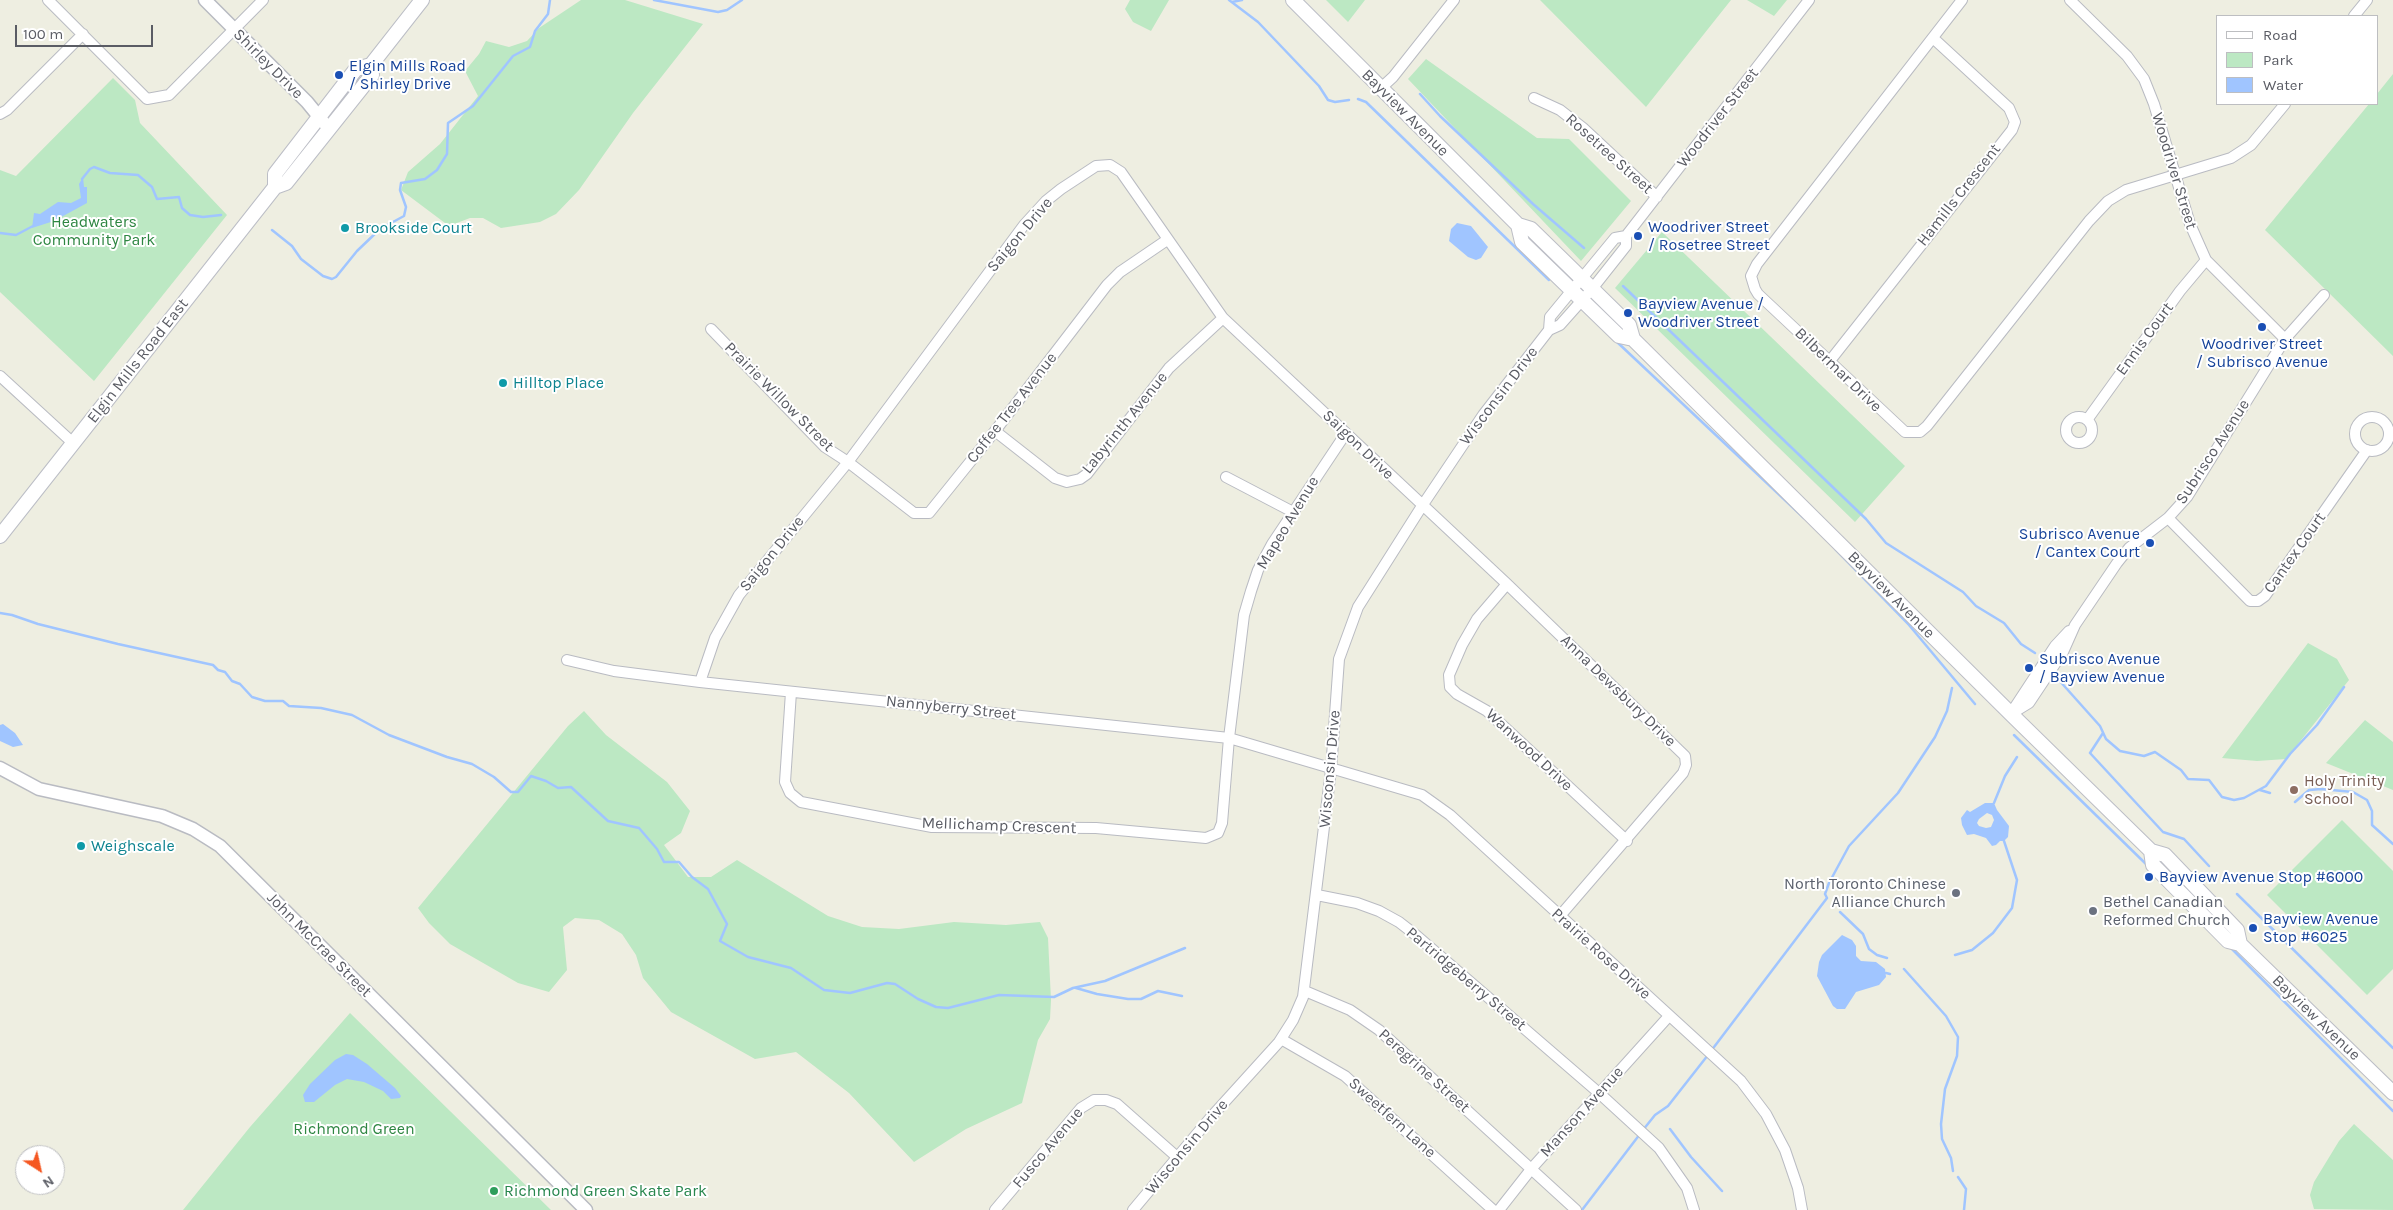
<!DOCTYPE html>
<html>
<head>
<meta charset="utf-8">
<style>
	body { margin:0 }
	#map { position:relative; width:2393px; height:1210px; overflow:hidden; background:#eeeee1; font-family:Karla,sans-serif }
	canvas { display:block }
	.legend { position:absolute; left:2216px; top:15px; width:162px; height:90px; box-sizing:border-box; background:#fff; border:1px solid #bdbec1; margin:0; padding:6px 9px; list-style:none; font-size:15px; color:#5a5c64 }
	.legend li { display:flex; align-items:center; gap:10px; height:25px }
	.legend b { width:25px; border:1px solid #bdbec1 }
	.north { position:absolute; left:15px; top:1145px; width:50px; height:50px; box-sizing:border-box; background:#fff; border:1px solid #bdbec1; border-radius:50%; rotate:145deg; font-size:14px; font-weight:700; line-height:20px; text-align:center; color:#5a5c64 }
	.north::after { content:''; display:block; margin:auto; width:18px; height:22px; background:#f55721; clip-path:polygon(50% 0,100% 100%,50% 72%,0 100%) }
	.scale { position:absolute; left:15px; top:25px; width:138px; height:22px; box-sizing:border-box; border:2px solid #5a5c64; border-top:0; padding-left:6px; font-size:15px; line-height:18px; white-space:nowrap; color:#5a5c64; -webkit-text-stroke:4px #fff; paint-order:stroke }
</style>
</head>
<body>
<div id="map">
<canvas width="2393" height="1210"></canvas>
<ul class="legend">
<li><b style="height:6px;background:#fff"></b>Road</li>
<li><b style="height:14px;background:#bce8c3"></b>Park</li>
<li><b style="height:14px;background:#a0c5ff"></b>Water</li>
</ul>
<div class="north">N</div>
<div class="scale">100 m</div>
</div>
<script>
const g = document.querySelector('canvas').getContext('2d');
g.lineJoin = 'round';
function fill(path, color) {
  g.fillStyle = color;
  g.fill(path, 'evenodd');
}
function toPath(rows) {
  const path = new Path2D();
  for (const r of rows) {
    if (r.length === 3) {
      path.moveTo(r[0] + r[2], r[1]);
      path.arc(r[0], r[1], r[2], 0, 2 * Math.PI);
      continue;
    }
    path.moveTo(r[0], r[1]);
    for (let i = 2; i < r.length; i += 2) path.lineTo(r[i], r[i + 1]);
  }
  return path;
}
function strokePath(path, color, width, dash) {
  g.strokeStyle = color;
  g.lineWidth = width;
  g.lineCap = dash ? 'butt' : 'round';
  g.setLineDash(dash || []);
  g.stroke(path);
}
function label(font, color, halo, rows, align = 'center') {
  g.font = font + ' Karla,sans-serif';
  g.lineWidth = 4;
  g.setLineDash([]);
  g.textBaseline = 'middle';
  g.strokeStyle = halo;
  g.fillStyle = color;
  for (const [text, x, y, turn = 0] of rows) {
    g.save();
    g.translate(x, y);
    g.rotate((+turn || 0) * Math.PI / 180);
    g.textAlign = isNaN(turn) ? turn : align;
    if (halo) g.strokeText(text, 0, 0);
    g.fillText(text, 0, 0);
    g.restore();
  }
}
const green = toPath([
	[581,0,625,0,703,24,633,113,579,190,556,214,540,222,501,228,483,218,470,218,449,226,401,190,408,172,440,144,478,96,465,71,479,54,486,41,509,47,527,41,539,28],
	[1130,0,1169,0,1151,31,1133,22,1125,9],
	[1326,0,1365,0,1348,22],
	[1540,0,1731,0,1646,107],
	[1747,0,1787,0,1774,16],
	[1426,59,1537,138,1569,139,1631,201,1581,261,1408,79],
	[2393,74,2393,356,2265,230,2369,104,2377,104,2377,94],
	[113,78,135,100,140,123,227,215,94,381,0,292,0,170,16,176],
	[1662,232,1905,466,1855,522,1615,288],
	[2308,643,2337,659,2349,680,2286,759,2257,761,2222,758],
	[584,711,606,735,667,782,690,811,681,833,664,845,688,877,711,877,737,860,828,916,862,927,899,929,954,922,1006,925,1040,922,1048,938,1051,1000,1050,1019,1038,1040,1022,1103,966,1129,914,1162,849,1093,796,1052,755,1059,671,1012,643,978,636,955,622,934,599,920,575,918,563,927,567,970,549,992,518,983,450,944,429,923,418,908,568,726],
	[2365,720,2393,742,2393,790,2326,763],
	[2342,820,2393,871,2393,969,2367,995,2267,895],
	[350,1013,551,1210,183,1210,250,1127],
	[2354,1124,2393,1160,2393,1210,2314,1209,2310,1195,2314,1182,2339,1141]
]);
const water = toPath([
	[83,177,84,187,87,187,87,203,54,221,32,228,34,213,40,214,58,202,71,203,81,198,79,184],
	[1457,223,1471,226,1488,247,1481,258,1476,260,1468,257,1449,241,1451,229],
	[3,724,15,733,23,745,13,747,0,741,0,725],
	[1985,803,1994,803,1997,810,2009,826,2008,837,2004,841,2000,841,1996,845,1992,846,1986,838,1974,834,1967,835,1962,825,1961,818,1967,810,1970,812],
	[1987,813,1992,815,1994,820,1991,827,1986,828,1979,826,1977,823,1979,819],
	[1842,935,1852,940,1856,946,1856,956,1861,961,1876,962,1885,969,1886,977,1879,985,1856,992,1845,1009,1837,1009,1833,1006,1817,976,1819,962,1822,955],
	[346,1054,353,1055,367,1064,395,1088,401,1096,400,1098,391,1099,383,1091,364,1082,347,1079,335,1085,314,1102,305,1102,303,1095,310,1084,335,1060]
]);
const stream = toPath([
	[654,0,718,12,727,10,742,0],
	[1229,0,1258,22,1319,86,1328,100,1335,102,1349,100],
	[1232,2,1242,0],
	[1420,94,1440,116,1533,204,1584,248],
	[1358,99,1366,102,1549,280],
	[82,179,90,169,94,167,110,173,138,175,152,187,157,199,179,197,182,208,190,215,203,217,221,215],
	[272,230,292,246,301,259,323,276,332,279,336,277,357,251,380,229,404,216,406,207,400,190,401,183,425,179,437,170,447,154,448,123,473,106,513,56,530,47,535,31,548,14,550,0],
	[0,233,16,235,33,226],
	[1623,286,1866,519,1886,543,1963,592,1976,606,2004,623,2021,644,2035,653],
	[1617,342,1804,518],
	[1836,550,1909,625,1975,704],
	[0,613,12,615,38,624,118,644,213,665,218,670,225,672,232,681,240,684,252,697,265,701,283,701,289,706,321,708,352,715,389,735,447,757,472,764,494,777,511,792,518,792,531,776,546,781,558,788,571,787,608,821,639,828,657,849,664,862,679,862,692,877,708,889,727,924,720,941,748,957,791,968,824,990,850,993,887,983,895,984,918,999,936,1007,948,1008,999,995,1054,997,1073,988,1105,981,1185,948],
	[2058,679,2100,726,2106,739,2120,751,2144,756,2155,752,2181,770,2188,779,2209,780,2222,797,2234,800,2244,798,2266,786,2290,754,2317,725,2344,687],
	[2103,733,2090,753,2163,832,2184,839,2209,866],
	[2014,735,2147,865],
	[2260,790,2270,793],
	[2295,802,2309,790,2321,789,2353,792,2367,800,2372,811,2372,825,2393,844],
	[1994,803,2005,776,2017,757],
	[2237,894,2393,1048],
	[1840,912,1863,934,1869,949,1877,955,1887,958],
	[2230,947,2393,1111],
	[1955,955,1972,950,1993,933,2012,908,2017,880,2004,841],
	[1904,969,1946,1016,1958,1037,1957,1056,1945,1089,1941,1124,1942,1139,1951,1158,1953,1171],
	[1886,973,1890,974],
	[1076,988,1097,994,1128,999,1141,999,1158,991,1182,996],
	[1711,1051,1827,898,1825,894,1829,883,1849,846,1898,793,1935,737,1947,711,1952,688],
	[1670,1129,1691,1157,1722,1191],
	[1643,1130,1655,1115,1668,1106,1708,1055],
	[1958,1177,1966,1189,1964,1210],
	[1582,1210,1640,1134]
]);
const minor = toPath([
	[48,0,147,99,169,95,263,0],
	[1962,0,1757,264,1751,276,1755,289,1758,294,1905,432,1920,432,1927,426,2089,221,2108,201,2126,190,2231,158,2251,145,2285,104],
	[2070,0,2127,56,2144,79,2154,104,2190,224,2206,260,2285,339],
	[2354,16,2367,0],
	[1381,88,1393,77,1454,0],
	[1534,98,1560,110,1583,128,1657,197],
	[0,114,7,110,83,34],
	[711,329,825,447,848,462,914,513,929,513,995,431,1107,285,1120,272,1167,240],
	[1549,330,1550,317,1615,238,1626,236],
	[1829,362,2012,130,2015,122,2009,108,1933,38],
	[0,376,73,443],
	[2079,430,13],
	[2372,434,17],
	[2087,420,2180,291,2206,260],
	[995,431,1055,478,1067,482,1080,479,1087,474,1169,368,1223,318],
	[1226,477,1293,512],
	[2168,518,2250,601,2258,601,2265,596,2367,450],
	[1507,584,1477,619,1462,645,1449,675,1450,687,1457,694,1487,711,1627,841],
	[567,660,614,671,700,682,1229,738,1422,795,1450,815,1741,1081,1766,1114,1785,1150,1798,1188,1802,1210],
	[700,682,715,638,739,595,848,462,1024,225,1046,201,1061,189,1096,166,1110,165,1121,172,1223,318,1507,584,1685,756,1686,765,1683,773,1559,917],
	[791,692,785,782,790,793,801,802,932,827,1096,828,1206,838,1218,833,1222,823,1229,738,1244,615,1251,591,1258,570,1272,544,1346,433],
	[2011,713,2055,646,2069,631],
	[2011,714,2029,703,2063,652,2075,625,2117,563,2129,548,2168,518,2187,497,2285,339,2324,295],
	[1317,895,1357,903,1379,911,1399,922,1417,936,1599,1093,1659,1148,1687,1188,1694,1210],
	[1305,991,1350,1010,1379,1030,1576,1210],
	[1281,1039,1345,1076,1493,1210],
	[995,1210,1081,1108,1094,1100,1106,1100,1117,1104,1177,1157],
	[1133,1210,1211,1117,1279,1042,1293,1020,1303,997,1331,770,1339,659,1358,607,1422,506,1483,415,1549,330,1560,325,1592,289,1626,246,1626,236,1809,0],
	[1499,1210,1532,1168,1669,1016]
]);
const tertiary = toPath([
	[205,0,307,102,325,124],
	[0,768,39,789,162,816,193,829,220,846,586,1210]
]);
const secondary = toPath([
	[1293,0,1518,225,1531,229,1571,268,1629,325,1633,339,2011,714,2151,851,2165,855,2237,930,2240,944],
	[275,187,275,174,356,69,371,65,422,0],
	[1518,225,1522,242,1619,336,1633,339],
	[0,536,275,187,286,183,372,75,371,65],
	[2151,851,2153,865,2228,941,2240,944,2393,1093]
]);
const markers = [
	[339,75,5,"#1a4fb4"],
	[345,228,5,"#0f9aa8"],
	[1638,236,5,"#1a4fb4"],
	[1628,313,5,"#1a4fb4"],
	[2262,327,5,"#1a4fb4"],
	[503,383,5,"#0f9aa8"],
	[2150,543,5,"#1a4fb4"],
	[2029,668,5,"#1a4fb4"],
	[2294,790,5,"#8d6e63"],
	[81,846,5,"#0f9aa8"],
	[2149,877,5,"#1a4fb4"],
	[1956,893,5,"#6b7280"],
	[2093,911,5,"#6b7280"],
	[2253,928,5,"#1a4fb4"],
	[494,1191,5,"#2e9e5b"]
];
const streetNames = [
	["Shirley Drive",268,64,45],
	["Bayview Avenue",1405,113,45],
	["Woodriver Street",1718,118,-52],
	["Rosetree Street",1609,154,42],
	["Woodriver Street",2174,171,73],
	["Hamills Crescent",1959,195,-52],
	["Saigon Drive",1020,235,-50],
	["Ennis Court",2145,339,-54],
	["Elgin Mills Road East",138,361,-52],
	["Bilbermar Drive",1838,370,44],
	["Wisconsin Drive",1499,396,-53],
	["Prairie Willow Street",779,397,45],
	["Coffee Tree Avenue",1012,408,-52],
	["Labyrinth Avenue",1125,423,-51],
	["Saigon Drive",1358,445,44],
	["Subrisco Avenue",2213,452,-57],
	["Mapeo Avenue",1288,523,-59],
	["Cantex Court",2295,553,-55],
	["Saigon Drive",772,554,-51],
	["Bayview Avenue",1891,595,45],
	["Anna Dewsbury Drive",1618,691,44],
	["Nannyberry Street",951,708,6],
	["Wanwood Drive",1529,750,43],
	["Wisconsin Drive",1330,769,-85],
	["Mellichamp Crescent",999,826,2],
	["John McCrae Street",319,945,45],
	["Prairie Rose Drive",1601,954,42],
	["Partridgeberry Street",1466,979,40],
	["Bayview Avenue",2316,1018,44],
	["Peregrine Street",1424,1071,42],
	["Manson Avenue",1582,1112,-48],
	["Sweetfern Lane",1392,1118,42],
	["Wisconsin Drive",1187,1147,-50],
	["Fusco Avenue",1048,1148,-50]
];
const transitNames = [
	["Elgin Mills Road",349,66],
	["/ Shirley Drive",349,84],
	["Woodriver Street",1648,227],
	["/ Rosetree Street",1648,245],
	["Bayview Avenue /",1638,304],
	["Woodriver Street",1638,322],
	["Woodriver Street",2262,344,"center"],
	["/ Subrisco Avenue",2262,362,"center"],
	["Subrisco Avenue",2140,534,"right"],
	["/ Cantex Court",2140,552,"right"],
	["Subrisco Avenue",2039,659],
	["/ Bayview Avenue",2039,677],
	["Bayview Avenue Stop #6000",2159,877],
	["Bayview Avenue",2263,919],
	["Stop #6025",2263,937]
];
const parkNames = [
	["Headwaters",94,222],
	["Community Park",94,240],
	["Richmond Green",354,1129]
];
const cultureNames = [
	["Brookside Court",355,228],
	["Hilltop Place",513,383],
	["Weighscale",91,846]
];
const educationNames = [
	["Holy Trinity",2304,781],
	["School",2304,799]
];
const worshipNames = [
	["North Toronto Chinese",1946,884],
	["Alliance Church",1946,902],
	["Bethel Canadian",2103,902,"left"],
	["Reformed Church",2103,920,"left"]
];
const leisureNames = [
	["Richmond Green Skate Park",504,1191]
];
fill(green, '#bce8c3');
fill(water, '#a0c5ff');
strokePath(stream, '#a0c5ff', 2.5);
strokePath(minor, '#b9bbc2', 12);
strokePath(tertiary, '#b9bbc2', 15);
strokePath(secondary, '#bcbec6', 16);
strokePath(minor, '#fff', 10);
strokePath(tertiary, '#fff', 12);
strokePath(secondary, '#fff', 14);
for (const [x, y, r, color] of markers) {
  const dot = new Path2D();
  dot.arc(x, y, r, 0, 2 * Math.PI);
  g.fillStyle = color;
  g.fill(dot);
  strokePath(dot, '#fff', 2);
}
label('16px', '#5a5c64', '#fff', streetNames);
label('16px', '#164399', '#fff', transitNames, 'left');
label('16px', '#2e8642', '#fff', parkNames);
label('16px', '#0d838f', '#fff', cultureNames, 'left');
label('16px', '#785e54', '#fff', educationNames, 'left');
label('16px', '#5b616d', '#fff', worshipNames, 'right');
label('16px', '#27864d', '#fff', leisureNames, 'left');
</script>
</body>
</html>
